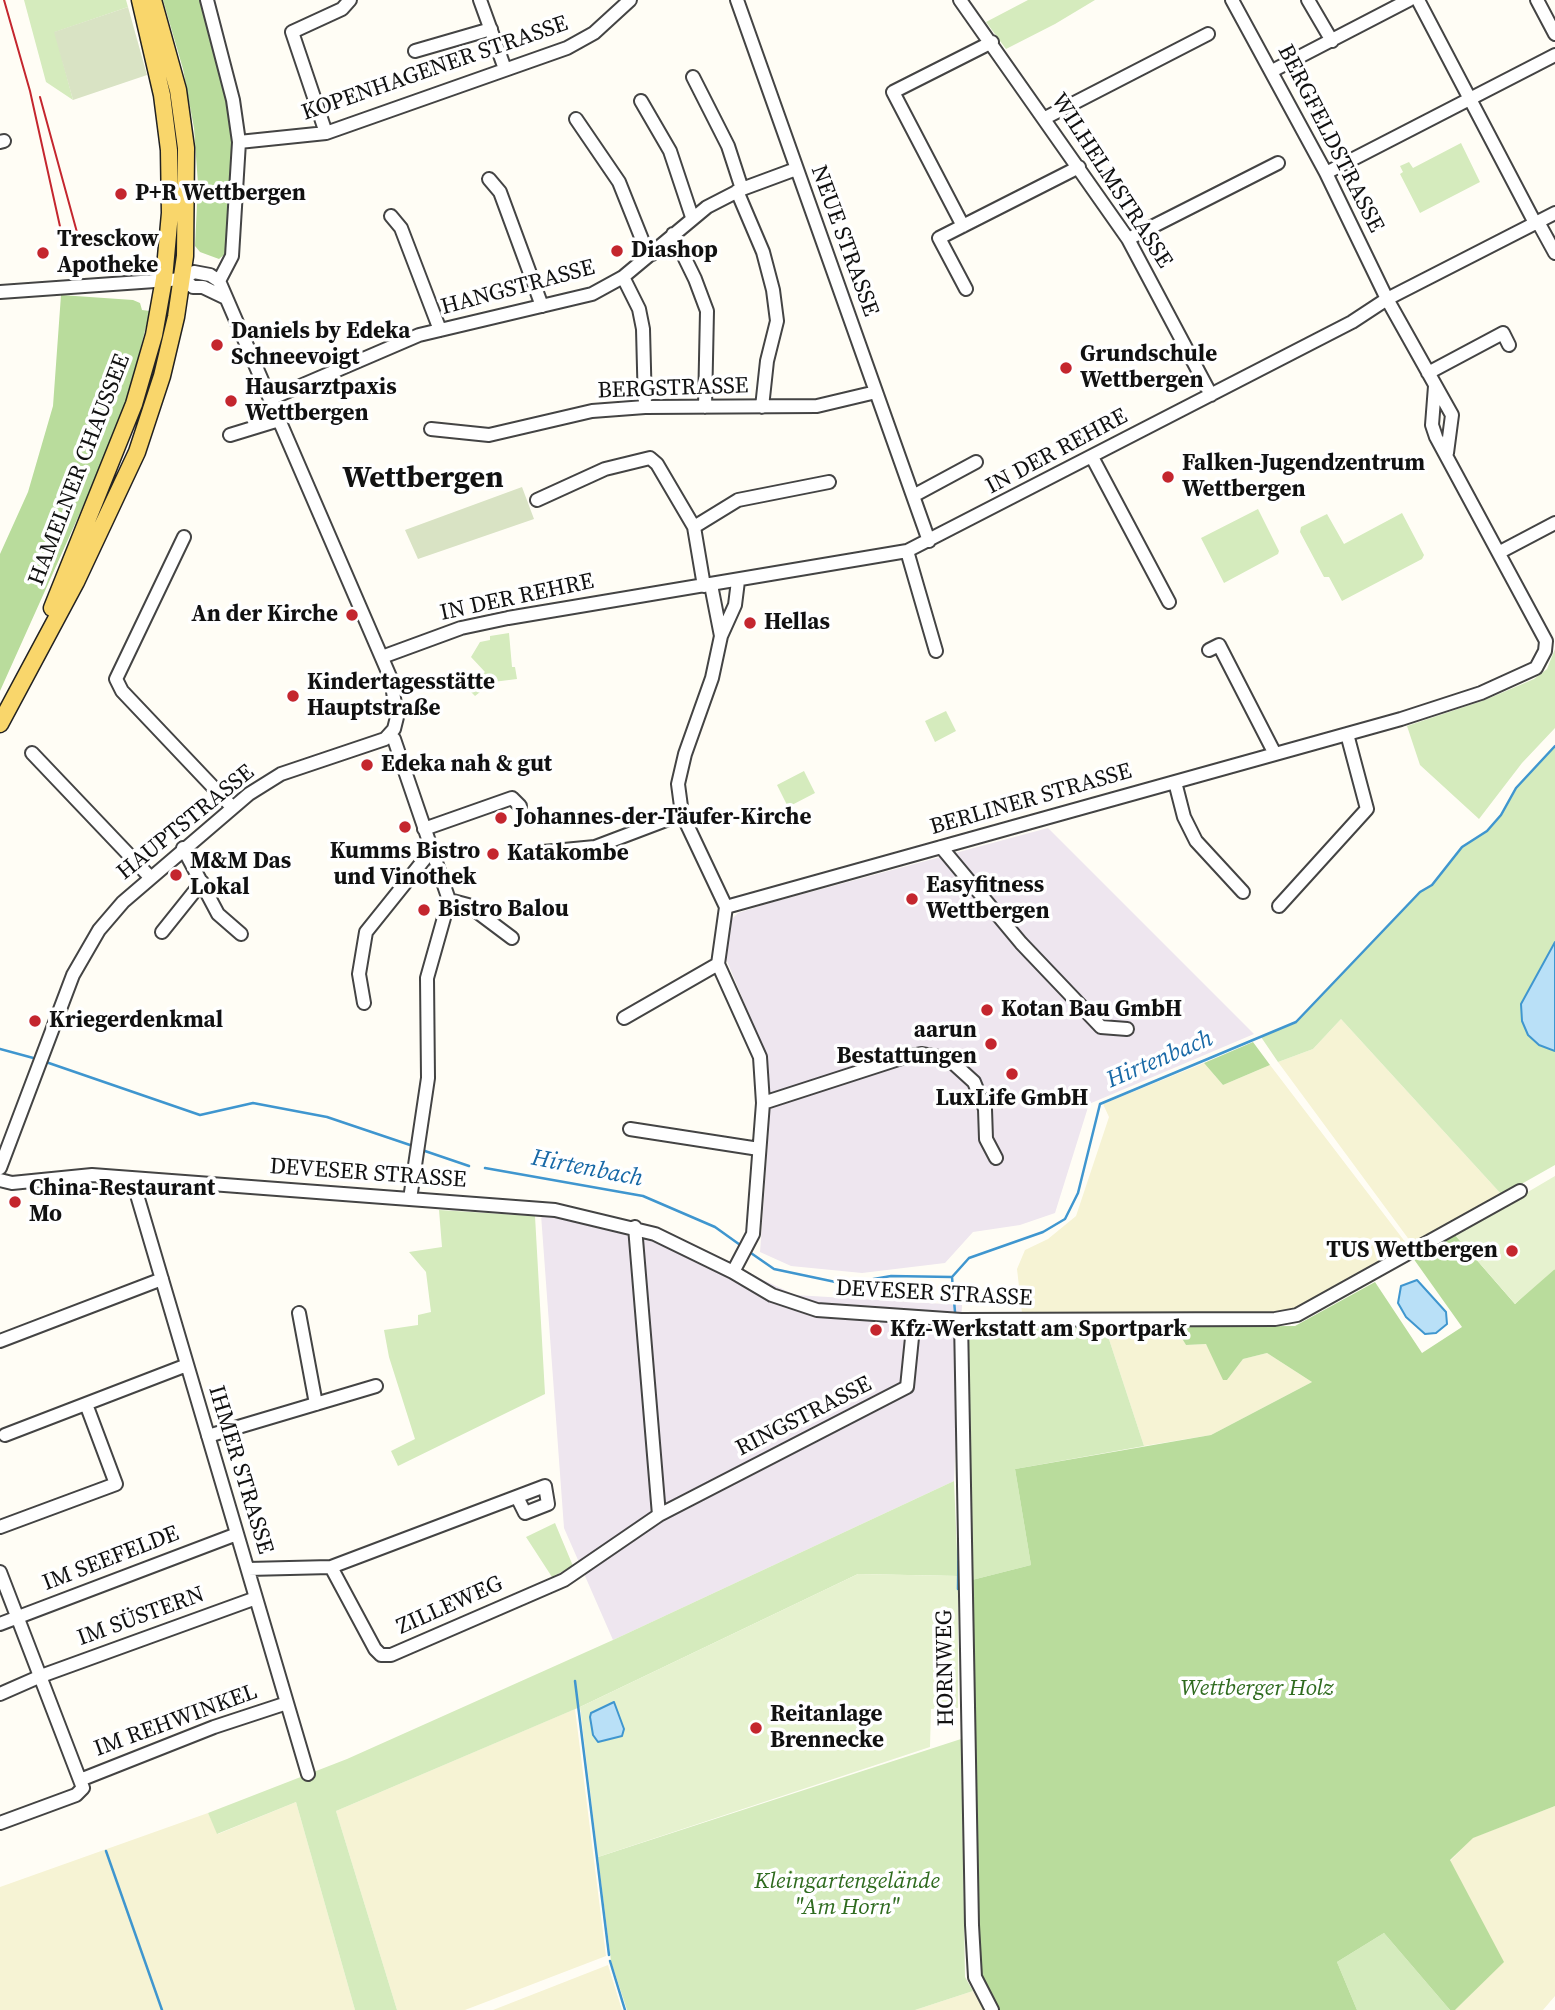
<!DOCTYPE html>
<html>
<head>
<meta charset="utf-8">
<style>
	body { margin:0 }
	canvas { display:block; background:#fffdf5 }
</style>
</head>
<body>
<canvas width="1555" height="2010"></canvas>
<script>
const g = document.querySelector('canvas').getContext('2d');
g.lineJoin = 'round';
function fill(path, color) {
  g.fillStyle = color;
  g.fill(path, 'evenodd');
}
function toPath(rows) {
  const path = new Path2D();
  for (const r of rows) {
    path.moveTo(r[0], r[1]);
    for (let i = 2; i < r.length; i += 2) path.lineTo(r[i], r[i + 1]);
  }
  return path;
}
function strokePath(path, color, width, dash) {
  g.strokeStyle = color;
  g.lineWidth = width;
  g.lineCap = dash ? 'butt' : 'round';
  g.setLineDash(dash || []);
  g.stroke(path);
}
function label(font, color, halo, rows, align = 'center') {
  g.font = font + ' "Source Serif 4",serif';
  g.lineWidth = 7;
  g.setLineDash([]);
  g.textBaseline = 'middle';
  g.strokeStyle = halo;
  g.fillStyle = color;
  for (const [text, x, y, turn = 0] of rows) {
    g.save();
    g.translate(x, y);
    g.rotate((+turn || 0) * Math.PI / 180);
    g.textAlign = isNaN(turn) ? turn : align;
    if (halo) g.strokeText(text, 0, 0);
    g.fillText(text, 0, 0);
    g.restore();
  }
}
const industrial = toPath([
	[1048,828,1254,1034,1089,1104,1055,1213,1020,1225,973,1232,945,1263,862,1273,791,1266,760,1252,769,1127,768,1093,763,1048,722,949,730,921,738,913,766,904],
	[540,1201,646,1224,795,1295,962,1305,954,1481,613,1640,564,1528]
]);
const farmland = toPath([
	[1341,1019,1502,1195,1413,1245,1278,1062,1313,1049],
	[1204,1063,1223,1085,1270,1065,1409,1247,1292,1312,1022,1313,1017,1269,1025,1250,1048,1239,1076,1216,1109,1117,1103,1104],
	[1105,1327,1175,1327,1186,1345,1206,1344,1227,1380,1243,1359,1267,1353,1312,1382,1211,1435,1144,1446],
	[575,1709,606,1956,465,2010,397,2010,336,1811],
	[296,1802,355,2010,0,2010,0,1887,208,1813,218,1834],
	[1555,1806,1555,1996,1543,2010,1455,2010,1503,1962,1450,1861,1472,1838],
	[608,1965,622,2010,493,2010],
	[973,1991,984,2010,915,2010]
]);
const green = toPath([
	[24,0,126,0,128,7,55,32,73,100,46,82],
	[1028,0,1095,0,1055,24,1006,49,986,22],
	[1461,143,1480,182,1420,213,1400,174,1403,172,1400,166,1409,162,1413,168],
	[1258,509,1279,551,1278,554,1224,583,1201,538],
	[1402,513,1424,555,1422,559,1342,601,1329,577,1324,577,1300,532,1301,527,1327,514,1344,544],
	[509,633,512,667,515,667,517,679,493,682,475,696,467,688,485,672,471,657,480,642,490,640,490,636],
	[1555,649,1555,728,1522,763,1479,819,1420,765,1407,726,1485,700,1534,679,1547,669],
	[946,711,956,731,935,742,925,721],
	[1555,746,1555,1165,1502,1195,1341,1019,1313,1049,1278,1062,1261,1037,1296,1023,1420,892,1432,885,1462,847,1487,831,1501,815,1516,788],
	[804,771,815,793,788,807,777,785],
	[439,1210,535,1216,545,1394,398,1466,391,1451,415,1439,389,1357,384,1330,418,1325,418,1315,431,1312,426,1272,409,1252,442,1247],
	[967,1327,1105,1327,1144,1446,1015,1469,1031,1565,972,1580],
	[954,1481,958,1576,858,1574,580,1707,336,1811,397,2010,355,2010,296,1802,217,1834,208,1813,347,1759,613,1640],
	[555,1523,573,1566,552,1577,526,1537],
	[961,1739,965,1977,973,1991,915,2010,627,2010,611,1961,598,1857],
	[1384,1933,1450,2010,1357,2010,1337,1962]
]);
const forest = toPath([
	[163,0,207,0,239,142,226,253,219,259,200,252,195,246,198,184,194,128,183,69],
	[61,295,133,300,140,303,142,310,150,311,128,397,110,446,0,691,0,554,28,492,53,406],
	[1253,1042,1270,1065,1223,1085,1204,1063],
	[1455,1235,1515,1304,1553,1267,1555,1270,1555,1806,1473,1838,1450,1860,1504,1962,1455,2010,1450,2010,1384,1933,1337,1962,1357,2010,1000,2010,979,1974,972,1580,1031,1565,1015,1469,1211,1435,1312,1382,1267,1353,1243,1359,1227,1380,1223,1380,1206,1344,1186,1345,1175,1327,1295,1326,1375,1282,1422,1353,1462,1327,1413,1258]
]);
const cemetery = toPath([
	[128,7,147,75,73,100,54,32],
	[522,487,534,519,418,559,405,530]
]);
const pitch = toPath([
	[1555,1176,1555,1269,1515,1304,1455,1235],
	[858,1574,958,1576,958,1708,931,1709,930,1747,598,1857,580,1707]
]);
const water = toPath([
	[1555,942,1555,1051,1539,1045,1528,1035,1522,1021,1521,1004,1555,942],
	[1417,1280,1446,1312,1447,1324,1436,1333,1425,1334,1406,1317,1398,1303,1401,1286,1417,1280],
	[614,1702,624,1729,622,1736,598,1742,593,1735,590,1717,591,1713,614,1702]
]);
const stream = toPath([
	[0,1049,37,1059],
	[43,1061,200,1115,253,1103,327,1117,413,1146],
	[422,1150,469,1166],
	[485,1168,643,1196,715,1227,743,1247],
	[748,1251,774,1269,845,1284,891,1276,952,1277,969,1258,1043,1232,1065,1219,1078,1193,1100,1104,1296,1022,1420,892,1432,885,1462,847,1487,831,1501,815,1516,788,1555,746],
	[952,1277,955,1312],
	[958,1589,959,1522],
	[575,1681,609,1955],
	[106,1851,162,2010],
	[610,1961,625,2010]
]);
const minor = toPath([
	[207,0,233,100,239,142,232,256,219,281],
	[480,0,505,69],
	[737,0,929,541],
	[960,0,1128,239,1211,395],
	[1232,0,1326,173,1387,299,1452,415,1447,453],
	[1308,0,1332,41],
	[1418,0,1535,223],
	[1537,0,1555,34],
	[415,51,491,29],
	[1272,71,1409,0],
	[693,77,728,146,742,189],
	[641,101,670,151,692,217],
	[1045,118,1208,34],
	[576,119,619,182,645,247,652,254],
	[326,133,292,32,342,9,350,0],
	[0,142,4,141],
	[239,142,326,133,567,48,594,33,630,0],
	[1326,173,1555,55],
	[489,179,500,192,542,306],
	[737,191,763,252,773,290,777,321,767,361,762,407],
	[391,216,401,228,440,330],
	[1538,222,1555,253],
	[963,226,893,92,992,42],
	[673,234,695,279,707,311,705,407],
	[1128,239,1278,163],
	[623,277,639,309,643,329,645,407],
	[183,279,193,287,203,287,226,298],
	[966,289,939,238,1079,167],
	[0,292,183,279,194,272,210,275,219,281,391,679,397,717,394,729,385,739,281,774,249,794,123,902,99,930,73,975,0,1168],
	[1428,373,1503,333,1509,345],
	[270,399,419,335,592,294,623,277,707,207,742,189,796,169],
	[431,429,489,435,592,411,645,407,817,406,876,392],
	[230,435,279,420],
	[1092,457,1169,602],
	[913,496,976,462],
	[537,500,605,469,650,458,657,464,694,527,704,586],
	[694,527,738,500,829,482],
	[184,537,116,679,122,691,232,807],
	[907,551,936,651],
	[1500,552,1555,523],
	[711,585,721,636],
	[1209,650,1219,645,1275,754],
	[382,657,461,628,508,618,907,551,1352,322,1387,299,1555,213],
	[390,735,394,739,449,900],
	[32,753,150,877],
	[1175,782,1184,817,1196,841,1243,892],
	[424,829,512,798,520,806],
	[941,847,1021,943,1101,1027,1127,1029],
	[183,848,218,914,241,934],
	[543,852,595,847,682,814],
	[449,900,468,905,512,938],
	[1279,906,1367,809,1347,734],
	[726,907,1401,719,1481,693,1536,668,1545,651,1546,641,1436,437,1432,425,1435,386],
	[162,932,202,882],
	[364,1003,359,974,366,932,431,851],
	[624,1018,718,964],
	[763,1103,905,1057,921,1054,938,1057,952,1062,974,1082,985,1109,986,1139,996,1158],
	[630,1129,759,1149],
	[132,1178,308,1774],
	[0,1180,12,1183,92,1175,555,1210,655,1234,733,1272,772,1295,817,1310,961,1320,1275,1319,1297,1315,1520,1191],
	[410,1199,428,1078,427,978,449,900],
	[635,1227,659,1515],
	[733,1272,753,1234,763,1103,760,1057,718,964,726,907,682,814,678,784,685,754,712,678,721,636,735,605,738,581],
	[299,1313,316,1404],
	[961,1320,972,1925,975,1977,992,2010],
	[0,1341,162,1279],
	[5,1435,187,1365],
	[208,1436,376,1386],
	[0,1527,116,1484,86,1404],
	[331,1567,375,1649,381,1655,391,1655,564,1580,659,1515,907,1387,914,1318],
	[248,1569,331,1567,545,1486,548,1504,525,1513,517,1497],
	[0,1572,83,1788,76,1795,0,1823],
	[0,1624,237,1534],
	[0,1694,41,1676,256,1598],
	[80,1780,214,1727,287,1703]
]);
const major = toPath([
	[52,608,134,404,154,335,164,279,170,213,169,150,162,95,140,0],
	[0,724,76,582,137,452,162,376,176,317,185,256,186,148,178,90,153,0]
]);
const tram = toPath([
	[4,0,30,91,63,240],
	[40,97,78,236]
]);
const markers = [
	[121,194,7,"#c4262e"],
	[617,251,7,"#c4262e"],
	[43,253,7,"#c4262e"],
	[217,345,7,"#c4262e"],
	[1066,368,7,"#c4262e"],
	[231,401,7,"#c4262e"],
	[1168,477,7,"#c4262e"],
	[352,615,7,"#c4262e"],
	[750,623,7,"#c4262e"],
	[293,696,7,"#c4262e"],
	[367,765,7,"#c4262e"],
	[501,818,7,"#c4262e"],
	[405,827,7,"#c4262e"],
	[493,854,7,"#c4262e"],
	[176,875,7,"#c4262e"],
	[912,899,7,"#c4262e"],
	[424,910,7,"#c4262e"],
	[987,1010,7,"#c4262e"],
	[35,1021,7,"#c4262e"],
	[991,1044,7,"#c4262e"],
	[1012,1074,7,"#c4262e"],
	[15,1202,7,"#c4262e"],
	[1512,1251,7,"#c4262e"],
	[876,1330,7,"#c4262e"],
	[756,1728,7,"#c4262e"]
];
const streetNames = [
	["KOPENHAGENER STRASSE",435,69,-19],
	["BERGFELDSTRASSE",1330,139,63],
	["WILHELMSTRASSE",1111,181,57],
	["NEUE STRASSE",844,241,70],
	["HANGSTRASSE",518,288,-15],
	["BERGSTRASSE",673,389,-2],
	["IN DER REHRE",1057,452,-28],
	["HAMELNER CHAUSSEE",80,470,-69],
	["IN DER REHRE",517,598,-12],
	["BERLINER STRASSE",1031,800,-16],
	["HAUPTSTRASSE",186,823,-39],
	["DEVESER STRASSE",368,1174,4],
	["DEVESER STRASSE",934,1294,3],
	["RINGSTRASSE",804,1417,-27],
	["IHMER STRASSE",240,1470,73],
	["IM SEEFELDE",111,1559,-21],
	["ZILLEWEG",450,1606,-24],
	["IM SÜSTERN",141,1617,-20],
	["HORNWEG",946,1668,-91],
	["IM REHWINKEL",176,1721,-20]
];
const poiNames = [
	["P+R Wettbergen",135,194],
	["Tresckow",57,240],
	["Apotheke",57,266],
	["Diashop",631,251],
	["Daniels by Edeka",231,332],
	["Schneevoigt",231,358],
	["Grundschule",1080,355],
	["Wettbergen",1080,381],
	["Hausarztpaxis",245,388],
	["Wettbergen",245,414],
	["Falken-Jugendzentrum",1182,464],
	["Wettbergen",1182,490],
	["An der Kirche",338,615,"right"],
	["Hellas",764,623],
	["Kindertagesstätte",307,683],
	["Hauptstraße",307,709],
	["Edeka nah & gut",381,765],
	["Johannes-der-Täufer-Kirche",515,818],
	["Kumms Bistro",405,852,"center"],
	["und Vinothek",405,878,"center"],
	["Katakombe",507,854],
	["M&M Das",190,862],
	["Lokal",190,888],
	["Easyfitness",926,886],
	["Wettbergen",926,912],
	["Bistro Balou",438,910],
	["Kotan Bau GmbH",1001,1010],
	["Kriegerdenkmal",49,1021],
	["aarun",977,1031,"right"],
	["Bestattungen",977,1057,"right"],
	["LuxLife GmbH",1012,1099,"center"],
	["China-Restaurant",29,1189],
	["Mo",29,1215],
	["TUS Wettbergen",1498,1251,"right"],
	["Kfz-Werkstatt am Sportpark",890,1330],
	["Reitanlage",770,1715],
	["Brennecke",770,1741]
];
const parkNames = [
	["Wettberger Holz",1257,1689],
	["Kleingartengelände",847,1882],
	["\"Am Horn\"",847,1908]
];
const waterNames = [
	["Hirtenbach",1160,1060,-23],
	["Hirtenbach",587,1169,11]
];
const districtNames = [
	["Wettbergen",423,479]
];
fill(industrial, '#eee6ef');
fill(farmland, '#f6f3d4');
fill(green, '#d5ebbd');
fill(forest, '#b9dc9c');
fill(cemetery, '#d9e3c4');
fill(pitch, '#e6f2cf');
fill(water, '#b9e0f7');
strokePath(water, '#3f96cf', 2);
strokePath(stream, '#3f96cf', 2.5);
strokePath(minor, '#444', 16);
strokePath(major, '#222', 19);
strokePath(minor, '#fff', 12);
strokePath(major, '#f9d66b', 16);
strokePath(tram, '#c4262e', 2);
for (const [x, y, r, color] of markers) {
  const dot = new Path2D();
  dot.arc(x, y, r, 0, 2 * Math.PI);
  g.fillStyle = color;
  g.fill(dot);
  strokePath(dot, '#fff', 2.5);
}
label('23px', '#111', '#fff', streetNames);
label('bold 23px', '#111', '#fff', poiNames, 'left');
label('italic 23px', '#2f6b1f', '#fff', parkNames);
label('italic 24px', '#1768a6', '#fff', waterNames);
label('bold 30px', '#111', '#fff', districtNames);
</script>
</body>
</html>
